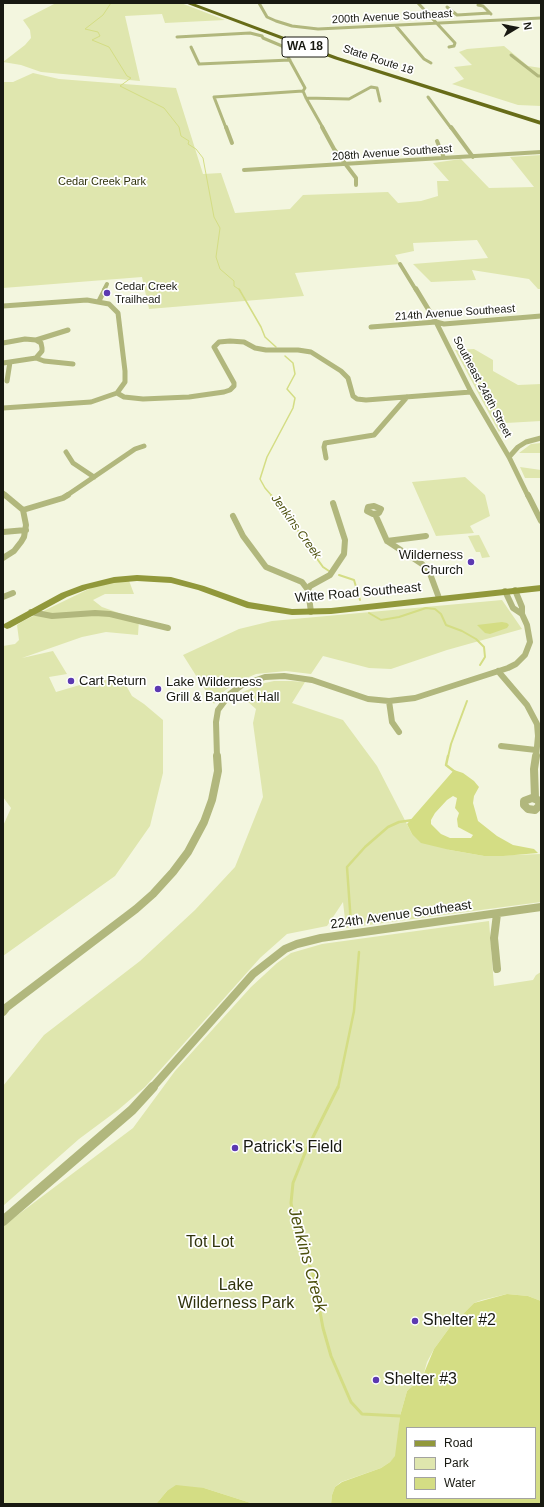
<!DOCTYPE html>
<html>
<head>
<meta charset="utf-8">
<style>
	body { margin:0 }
	#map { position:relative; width:544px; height:1507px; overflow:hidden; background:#f3f6df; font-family:Helvetica,sans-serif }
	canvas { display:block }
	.frame { position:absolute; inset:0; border:4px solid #181911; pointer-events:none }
	.legend { position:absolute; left:406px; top:1427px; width:130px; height:72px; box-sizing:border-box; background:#fff; border:1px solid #a3a3a0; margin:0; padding:5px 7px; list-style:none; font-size:12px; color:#181911 }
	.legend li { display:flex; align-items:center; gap:8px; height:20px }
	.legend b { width:20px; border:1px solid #a3a3a0 }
	.north { position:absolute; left:496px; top:8px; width:40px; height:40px; -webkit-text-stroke:3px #fff; paint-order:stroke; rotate:80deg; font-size:11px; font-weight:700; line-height:16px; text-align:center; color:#181911 }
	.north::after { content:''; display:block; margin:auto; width:14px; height:18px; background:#181911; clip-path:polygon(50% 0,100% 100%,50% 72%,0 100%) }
</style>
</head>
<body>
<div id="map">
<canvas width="544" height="1507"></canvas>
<div class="frame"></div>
<ul class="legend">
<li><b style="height:5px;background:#91983b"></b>Road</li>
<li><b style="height:11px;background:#dfe6ae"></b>Park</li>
<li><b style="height:11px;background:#d4dd84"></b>Water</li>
</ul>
<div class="north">N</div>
</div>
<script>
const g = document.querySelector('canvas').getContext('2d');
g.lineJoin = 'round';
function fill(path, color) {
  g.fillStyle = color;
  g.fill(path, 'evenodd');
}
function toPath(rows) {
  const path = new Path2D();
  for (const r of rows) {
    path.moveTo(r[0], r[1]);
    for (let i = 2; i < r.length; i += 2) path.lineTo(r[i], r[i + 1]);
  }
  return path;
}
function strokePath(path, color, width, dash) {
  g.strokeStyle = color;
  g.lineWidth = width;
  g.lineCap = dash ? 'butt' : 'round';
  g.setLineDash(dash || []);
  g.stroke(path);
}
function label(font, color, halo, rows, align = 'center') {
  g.font = font + ' Helvetica,sans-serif';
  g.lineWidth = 3.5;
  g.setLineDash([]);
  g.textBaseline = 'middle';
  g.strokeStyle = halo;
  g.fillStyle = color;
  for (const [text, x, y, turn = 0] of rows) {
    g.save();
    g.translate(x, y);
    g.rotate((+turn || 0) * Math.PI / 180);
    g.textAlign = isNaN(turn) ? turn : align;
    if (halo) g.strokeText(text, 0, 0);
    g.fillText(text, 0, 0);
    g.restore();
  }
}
const green = toPath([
	[56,3,181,3,225,20,165,23,162,14,125,16,140,81,41,72,21,65,3,62,25,45,31,38,30,30,23,20],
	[504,46,528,66,541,68,541,106,518,105,452,84,464,79,454,67,472,65,459,52,467,49],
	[33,73,59,79,176,88,203,174,221,173,235,213,290,209,303,195,388,192,398,203,421,201,438,196,437,181,449,181,433,163,461,159,489,188,534,187,510,157,541,155,541,289,538,289,529,279,472,270,476,280,431,282,413,264,488,258,477,240,413,243,414,251,395,255,400,264,295,273,304,296,149,309,142,277,3,288,3,82,13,82],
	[474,349,493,360,493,371,518,385,541,384,541,421,506,423,499,432,455,350],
	[541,443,541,453,519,453,531,444],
	[520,467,541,470,541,478,525,478],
	[465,477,485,495,490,516,470,526,474,533,436,536,412,482],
	[479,535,490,557,482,558,480,552,476,552,468,536],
	[128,578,134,594,105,594,93,600,102,607,139,620,138,635,106,632,82,637,22,658,53,651,67,674,49,677,56,692,90,682,122,678,132,696,144,704,163,720,163,773,150,826,115,876,3,956,3,826,11,808,3,797,3,646,15,644,19,640,17,625,23,621,99,584],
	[502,600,522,629,447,650,391,669,369,668,323,656,311,674,286,671,256,674,237,682,223,692,214,704,183,655,239,629,272,621],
	[274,681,291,681,305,682,292,703,343,720,377,766,412,834,450,850,484,856,541,854,541,902,346,928,343,902,327,926,287,934,260,958,145,1087,118,1110,79,1139,3,1206,3,1086,44,1035,140,961,195,910,235,867,263,797,253,723,256,709,239,694,260,684],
	[489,921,494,986,533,980,536,975,541,972,541,1301,528,1296,507,1294,482,1300,474,1303,450,1327,434,1349,427,1362,422,1380,407,1391,400,1416,396,1456,390,1462,381,1468,341,1482,335,1487,332,1495,331,1504,254,1504,204,1488,167,1491,156,1504,3,1504,3,1226,133,1128,175,1071,251,987,277,963,291,953,322,944]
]);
const water = toPath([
	[502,622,507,623,509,625,507,628,490,634,485,633,477,625],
	[454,770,463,773,474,781,479,787,474,796,473,803,478,821,497,836,513,845,534,849,538,853,503,856,484,856,450,850,421,843,412,834,407,824],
	[453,796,457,798,455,808,459,813,457,819,458,827,473,835,471,838,450,838,441,834,431,824,431,820,435,813,447,800],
	[507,1294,528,1296,541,1301,541,1504,331,1504,332,1495,335,1487,342,1482,381,1468,390,1462,395,1456,400,1416,407,1391,422,1378,434,1349,450,1327,474,1303],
	[407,1428,535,1428,535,1498,407,1498],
	[176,1485,204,1488,254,1504,156,1504,167,1491]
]);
const streamFar4 = toPath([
	[111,3,103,15,85,29,98,32,100,36,92,40,109,47,127,76,131,78,120,86,164,108,179,127,181,136,189,141,188,144,196,149,203,158,214,217,220,228,216,257,220,269,234,281,234,286,240,290]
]);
const streamFar3 = toPath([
	[239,289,261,327,265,337,276,347],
	[272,496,265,488,260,479,267,457,293,408,295,398,287,389,295,374,293,363,285,356]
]);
const streamFar2 = toPath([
	[271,495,284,508,305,542,323,567,329,571],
	[339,575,354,580,360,600],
	[369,613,381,620,399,617,426,608,435,609,441,614,446,625,462,631,476,639,484,647,485,657,480,665],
	[448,757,451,744,467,701]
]);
const streamFar1 = toPath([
	[448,756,446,765,455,772],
	[351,924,347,867,365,847,388,827,399,822,413,820],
	[338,1088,354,1011,359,952]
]);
const stream = toPath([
	[338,1087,305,1153,293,1183,291,1203,297,1234,313,1274,323,1328,331,1356,351,1402,362,1414,400,1416]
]);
const streetFar5 = toPath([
	[259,3,267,17,276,21,292,26,318,29,541,18],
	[418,3,455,43,454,46,449,47],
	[478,5,483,6,491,14],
	[447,7,457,15,490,13],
	[396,26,424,59,431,63],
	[177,37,250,33,262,36,263,38,282,46,305,88,303,91,306,98,323,128],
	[191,47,199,64,290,60],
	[511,55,538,76,541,76],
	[428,97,451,128],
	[306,98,349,99,371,87,377,88,380,101],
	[226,128,214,97,303,91]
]);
const streetFar4 = toPath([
	[226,127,232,143],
	[322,127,334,149,356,178,356,185],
	[451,127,473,157],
	[437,141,444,158],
	[244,170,541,152],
	[400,264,416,290],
	[104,290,107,284]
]);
const streetFar3 = toPath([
	[416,289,436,322,471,392,509,457,528,496],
	[99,301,105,289],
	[3,306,87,300,109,304,118,313,125,371,125,382,117,393],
	[371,327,436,322,444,324,541,316],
	[36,340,68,330],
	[3,343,25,339,36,340,41,343,42,348,42,351,36,358],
	[3,363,36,358,44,361,73,364],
	[7,381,10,362],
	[3,408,91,402,117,393,124,397,143,399,189,397,224,392,230,390,234,386,234,383,214,347,219,342,230,341,244,342,255,348,266,350,298,350,311,352,341,371,348,378,353,396,357,399,366,400,471,392],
	[66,452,73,463,94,477],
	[509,457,518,447,526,442,541,438],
	[326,458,324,447,325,443,374,435,407,397],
	[3,493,6,496],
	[66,496,135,449,144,446]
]);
const streetFar2 = toPath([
	[528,495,541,521],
	[374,506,381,509,379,513,373,514,367,511,368,507,374,506],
	[23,510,63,498,68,495],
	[375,514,387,541,422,564,429,571,439,598],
	[233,516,243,536,266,567,302,582,308,590],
	[3,532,26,530],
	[387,541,426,536],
	[3,558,14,551,21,542,24,537,26,525,23,510,5,495],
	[505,591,513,608,522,614,522,607,515,590],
	[3,597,13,593],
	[31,612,52,616,95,613,110,614,168,628],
	[311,612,308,590,310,586,330,575,344,554,345,540,333,503],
	[498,671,527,705,537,724,538,736,536,757],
	[389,701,392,722,399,732],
	[501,746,536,750],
	[217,757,216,722,218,710,230,694,242,685,265,677,284,676,312,680,368,699,389,701,415,698,508,668,516,664,525,655,530,642,527,625,522,614]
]);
const streetFar1 = toPath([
	[532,798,538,800,540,805,535,810,528,809,524,805,524,801,532,798],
	[535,798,534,769,536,756],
	[497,914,494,938,497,969],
	[3,1012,7,1007,136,909,153,894,173,872,188,852,204,822,212,800,218,771,217,756],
	[152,1088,253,974,285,949,297,944,321,938,541,907]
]);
const street = toPath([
	[3,1221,132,1110,153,1087]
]);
const secondary = toPath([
	[137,575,171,577,204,586,249,602,292,609,331,608,541,585,541,591,331,614,292,615,247,608,198,590,171,583,137,581,114,583,88,589,67,597,10,628,7,629,3,627,4,624,61,593,82,585,114,577,137,575]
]);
const highway = toPath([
	[185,3,193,3,338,57,541,121,541,125,334,59,185,3]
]);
const markers = [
	[107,293,4,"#5c39b1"],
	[471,562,4,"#5c39b1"],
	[71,681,4,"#5c39b1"],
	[158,689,4,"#5c39b1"],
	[235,1148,4,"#5c39b1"],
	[415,1321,4,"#5c39b1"],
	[376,1380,4,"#5c39b1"]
];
const farStreetnames = [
	["200th Avenue Southeast",392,17,-3],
	["State Route 18",378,60,18],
	["208th Avenue Southeast",392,153,-4],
	["214th Avenue Southeast",455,313,-4],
	["Southeast 248th Street",482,387,62]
];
const farParknames = [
	["Cedar Creek Park",102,182]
];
const farPoinames = [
	["Cedar Creek",115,287],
	["Trailhead",115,300]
];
const shields = [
	[305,47,46]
];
const shieldNames = [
	["WA 18",305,47]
];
const farWaternames = [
	["Jenkins Creek",296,527,54]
];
const poiNames = [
	["Wilderness",463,555,"right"],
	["Church",463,570,"right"],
	["Cart Return",79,681],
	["Lake Wilderness",166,682],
	["Grill & Banquet Hall",166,697]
];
const streetNames = [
	["Witte Road Southeast",358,593,-5],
	["224th Avenue Southeast",401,915,-8]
];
const nearPoinames = [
	["Patrick's Field",243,1148],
	["Shelter #2",423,1321],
	["Shelter #3",384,1380]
];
const nearParknames = [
	["Tot Lot",210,1243],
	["Lake",236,1286],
	["Wilderness Park",236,1304]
];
const nearWaternames = [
	["Jenkins Creek",307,1260,75]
];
fill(green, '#dfe6ae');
fill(water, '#d4dd84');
strokePath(streamFar4, '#d4dd84', 1);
strokePath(streamFar3, '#d4dd84', 1.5);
strokePath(streamFar2, '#d4dd84', 2);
strokePath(streamFar1, '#d4dd84', 2.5);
strokePath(stream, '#d4dd84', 3);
strokePath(streetFar5, '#b1b77d', 3);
strokePath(streetFar4, '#b1b77d', 4);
strokePath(streetFar3, '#b1b77d', 5);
strokePath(streetFar2, '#b1b77d', 6);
strokePath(streetFar1, '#b1b77d', 8);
strokePath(street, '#b1b77d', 10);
fill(secondary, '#91983b');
fill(highway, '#676c18');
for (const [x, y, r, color] of markers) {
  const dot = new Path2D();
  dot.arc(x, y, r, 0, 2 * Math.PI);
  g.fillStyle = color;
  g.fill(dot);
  strokePath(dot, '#fff', 1.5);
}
label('11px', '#181911', '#fff', farStreetnames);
label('11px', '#30330c', '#fff', farParknames);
label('11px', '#181911', '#fff', farPoinames, 'left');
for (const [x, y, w] of shields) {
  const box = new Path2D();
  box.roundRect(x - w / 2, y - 10, w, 20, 3);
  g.fillStyle = '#fff';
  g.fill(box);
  strokePath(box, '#181911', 1);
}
label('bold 12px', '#181911', null, shieldNames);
label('italic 12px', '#4c500d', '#fff', farWaternames);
label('13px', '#181911', '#fff', poiNames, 'left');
label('13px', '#181911', '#fff', streetNames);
label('16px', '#181911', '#fff', nearPoinames, 'left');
label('16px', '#30330c', '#fff', nearParknames);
label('italic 17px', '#4c500d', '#fff', nearWaternames);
</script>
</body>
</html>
